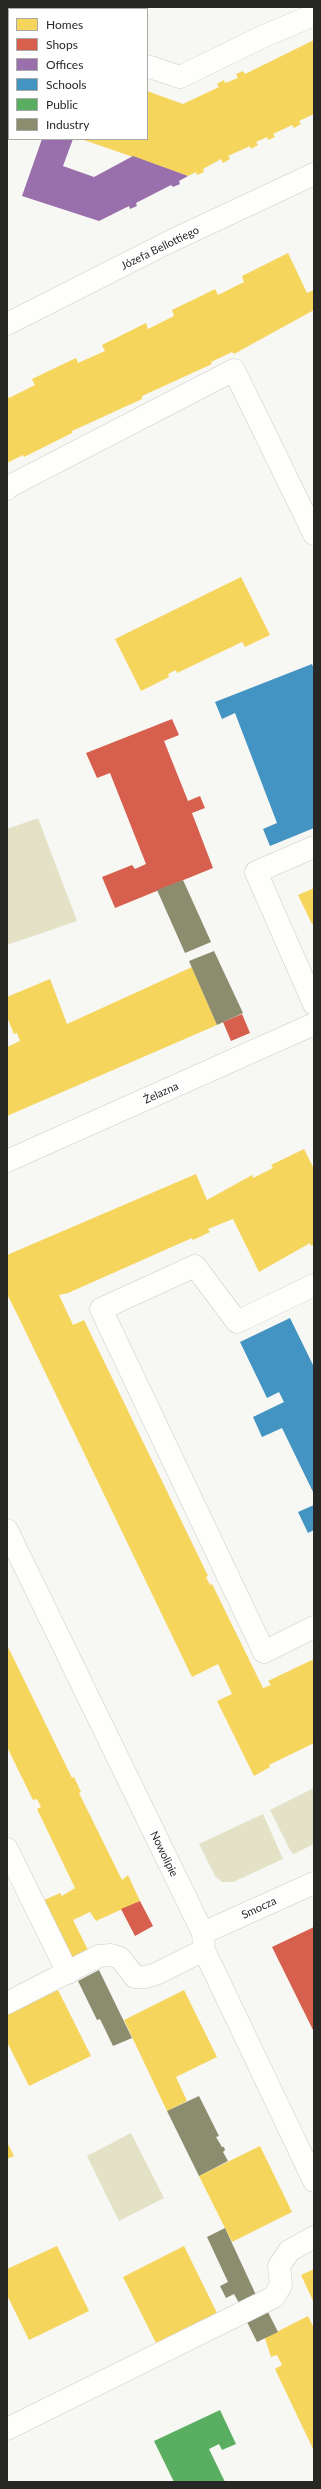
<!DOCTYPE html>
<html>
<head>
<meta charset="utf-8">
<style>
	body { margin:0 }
	#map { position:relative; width:321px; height:2489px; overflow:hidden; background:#f7f7f3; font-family:Lato,sans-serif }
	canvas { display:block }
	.frame { position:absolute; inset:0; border:8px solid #272725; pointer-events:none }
	.legend { position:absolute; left:8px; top:8px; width:140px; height:132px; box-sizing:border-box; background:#fff; border:1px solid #a9a9a8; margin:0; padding:5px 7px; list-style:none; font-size:12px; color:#272725 }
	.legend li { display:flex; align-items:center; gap:8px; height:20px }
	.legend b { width:20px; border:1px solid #a9a9a8 }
</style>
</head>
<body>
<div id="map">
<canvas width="321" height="2489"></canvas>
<div class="frame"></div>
<ul class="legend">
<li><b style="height:11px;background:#f6d55c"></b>Homes</li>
<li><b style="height:11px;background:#d6604d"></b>Shops</li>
<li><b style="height:11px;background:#9970ab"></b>Offices</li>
<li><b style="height:11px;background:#4393c3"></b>Schools</li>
<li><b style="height:11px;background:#5aae61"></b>Public</li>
<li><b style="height:11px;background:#8c8c6e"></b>Industry</li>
</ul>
</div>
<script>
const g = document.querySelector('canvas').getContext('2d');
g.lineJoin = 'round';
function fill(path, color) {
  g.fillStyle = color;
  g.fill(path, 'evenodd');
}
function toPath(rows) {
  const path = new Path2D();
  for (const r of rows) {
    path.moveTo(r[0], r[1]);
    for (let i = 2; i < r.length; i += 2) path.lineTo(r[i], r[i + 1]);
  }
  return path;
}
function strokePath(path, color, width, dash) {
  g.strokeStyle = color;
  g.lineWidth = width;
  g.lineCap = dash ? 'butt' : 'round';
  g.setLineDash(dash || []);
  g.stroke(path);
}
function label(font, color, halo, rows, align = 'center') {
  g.font = font + ' Lato,sans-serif';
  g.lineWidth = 4;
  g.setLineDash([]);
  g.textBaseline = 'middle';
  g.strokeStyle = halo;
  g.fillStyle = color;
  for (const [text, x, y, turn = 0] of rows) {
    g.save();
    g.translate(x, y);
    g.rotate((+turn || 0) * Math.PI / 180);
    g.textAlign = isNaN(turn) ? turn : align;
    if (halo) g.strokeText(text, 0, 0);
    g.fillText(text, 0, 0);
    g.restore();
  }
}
const green = toPath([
	[38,818,77,921,7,945,7,829],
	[314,1788,314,1844,294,1854,291,1852,270,1810],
	[263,1814,283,1859,233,1882,222,1882,215,1876,199,1844],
	[131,2133,164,2198,119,2221,87,2156]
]);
const homes = toPath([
	[314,40,314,114,299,121,301,124,294,128,292,125,273,134,275,137,268,140,267,137,256,142,258,145,251,149,250,146,228,156,230,159,223,163,221,159,203,169,204,172,197,175,196,172,188,176,81,139,147,139,147,91,183,104,219,87,217,84,224,80,225,83,238,78,236,74,243,71,245,74],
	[288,253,307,293,314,290,314,310,234,354,232,352,211,362,212,364,142,396,142,399,72,431,72,433,24,457,23,455,7,463,7,394,9,398,35,385,32,379,76,358,78,363,105,351,102,345,146,323,148,329,174,316,172,310,203,295,215,289,218,295,244,282,242,276],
	[241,577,270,635,245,647,242,642,177,673,176,670,168,674,169,677,141,691,115,639],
	[314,888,314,923,312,924,298,895],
	[192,967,217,1025,7,1116,7,1047,20,1041,17,1033,14,1034,7,1017,7,997,50,979,67,1024],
	[304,1149,314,1169,314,1244,311,1246,310,1243,259,1272,233,1219,208,1229,210,1232,193,1240,192,1238,68,1293,59,1295,73,1325,84,1320,208,1576,206,1577,210,1585,212,1584,263,1688,271,1685,268,1681,314,1659,314,1743,269,1765,270,1767,254,1776,217,1701,232,1694,218,1664,192,1677,18,1316,7,1294,7,1255,196,1174,207,1200,252,1175,253,1178,273,1168,271,1165],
	[7,1645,72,1778,74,1777,81,1792,79,1793,122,1880,128,1875,140,1901,96,1921,90,1912,73,1920,88,1950,71,1960,42,1901,60,1893,62,1896,75,1888,37,1809,41,1807,37,1799,33,1800,7,1747],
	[58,1990,91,2056,29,2086,7,2042,7,2015],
	[184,1990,217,2057,176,2077,187,2101,167,2111,124,2020],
	[7,2142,14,2156,7,2159],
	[260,2146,292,2212,232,2242,199,2176],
	[57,2246,89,2311,29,2340,7,2295,7,2269],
	[184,2246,217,2313,156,2343,123,2277],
	[314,2269,314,2303,301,2275],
	[308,2316,314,2328,314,2451,275,2369,282,2365,277,2355,271,2357,265,2338]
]);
const shops = toPath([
	[172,719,179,735,164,741,188,801,200,796,205,808,192,813,213,868,115,908,102,877,132,865,135,869,146,864,110,773,97,778,86,753],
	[242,1014,250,1033,231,1041,223,1022],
	[140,1901,153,1926,135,1936,121,1909],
	[314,1927,314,2032,272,1947]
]);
const offices = toPath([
	[42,139,73,139,63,166,94,177,133,156,188,176,179,181,180,184,173,187,171,185,136,203,137,206,130,209,129,206,99,221,22,196]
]);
const schools = toPath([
	[312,664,314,669,314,828,270,846,263,829,277,823,235,713,222,719,215,702],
	[290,1318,314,1367,314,1494,282,1428,262,1437,253,1417,284,1402,279,1392,267,1398,240,1342],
	[314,1505,314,1530,308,1533,298,1512]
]);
const public = toPath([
	[220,2410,236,2444,222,2450,219,2444,209,2449,225,2482,174,2482,154,2441]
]);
const industry = toPath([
	[183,880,211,942,185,953,157,890],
	[214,951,243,1013,217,1025,189,961],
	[99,1970,132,2038,113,2046,100,2019,97,2020,78,1981],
	[199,2096,219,2136,216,2137,222,2147,224,2147,225,2150,223,2152,228,2161,199,2176,167,2111],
	[225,2228,256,2295,239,2303,234,2294,226,2298,220,2286,228,2282,207,2237],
	[268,2312,278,2332,257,2342,247,2322]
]);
const minor = toPath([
	[17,9,18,7],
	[7,37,9,31],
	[147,66,180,77,264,36,314,15],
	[7,324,171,241,314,174],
	[7,489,8,487,234,370,314,534],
	[314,847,256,872,314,1004],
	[7,1161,314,1024],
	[314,1285,237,1322,195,1266,101,1309,264,1652,314,1627],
	[7,1530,203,1933,204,1950,314,2181],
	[7,1849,68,1973],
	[203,1933,314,1883],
	[7,2003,99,1956,111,1955,120,1958,135,1977,145,1977,156,1974,204,1950],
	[7,2429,274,2297,281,2285,279,2266,289,2251,314,2237]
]);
const streetNames = [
	["Józefa Bellottiego",160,248,-26],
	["Żelazna",161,1093,-24],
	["Nowolipie",164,1854,64],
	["Smocza",259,1908,-25]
];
fill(green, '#e4e2c6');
fill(homes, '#f6d55c');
fill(shops, '#d6604d');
fill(offices, '#9970ab');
fill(schools, '#4393c3');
fill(public, '#5aae61');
fill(industry, '#8c8c6e');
strokePath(minor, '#cbcbc8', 23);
strokePath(minor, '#fefefd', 22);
label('11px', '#272725', '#fff', streetNames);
</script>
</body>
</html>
